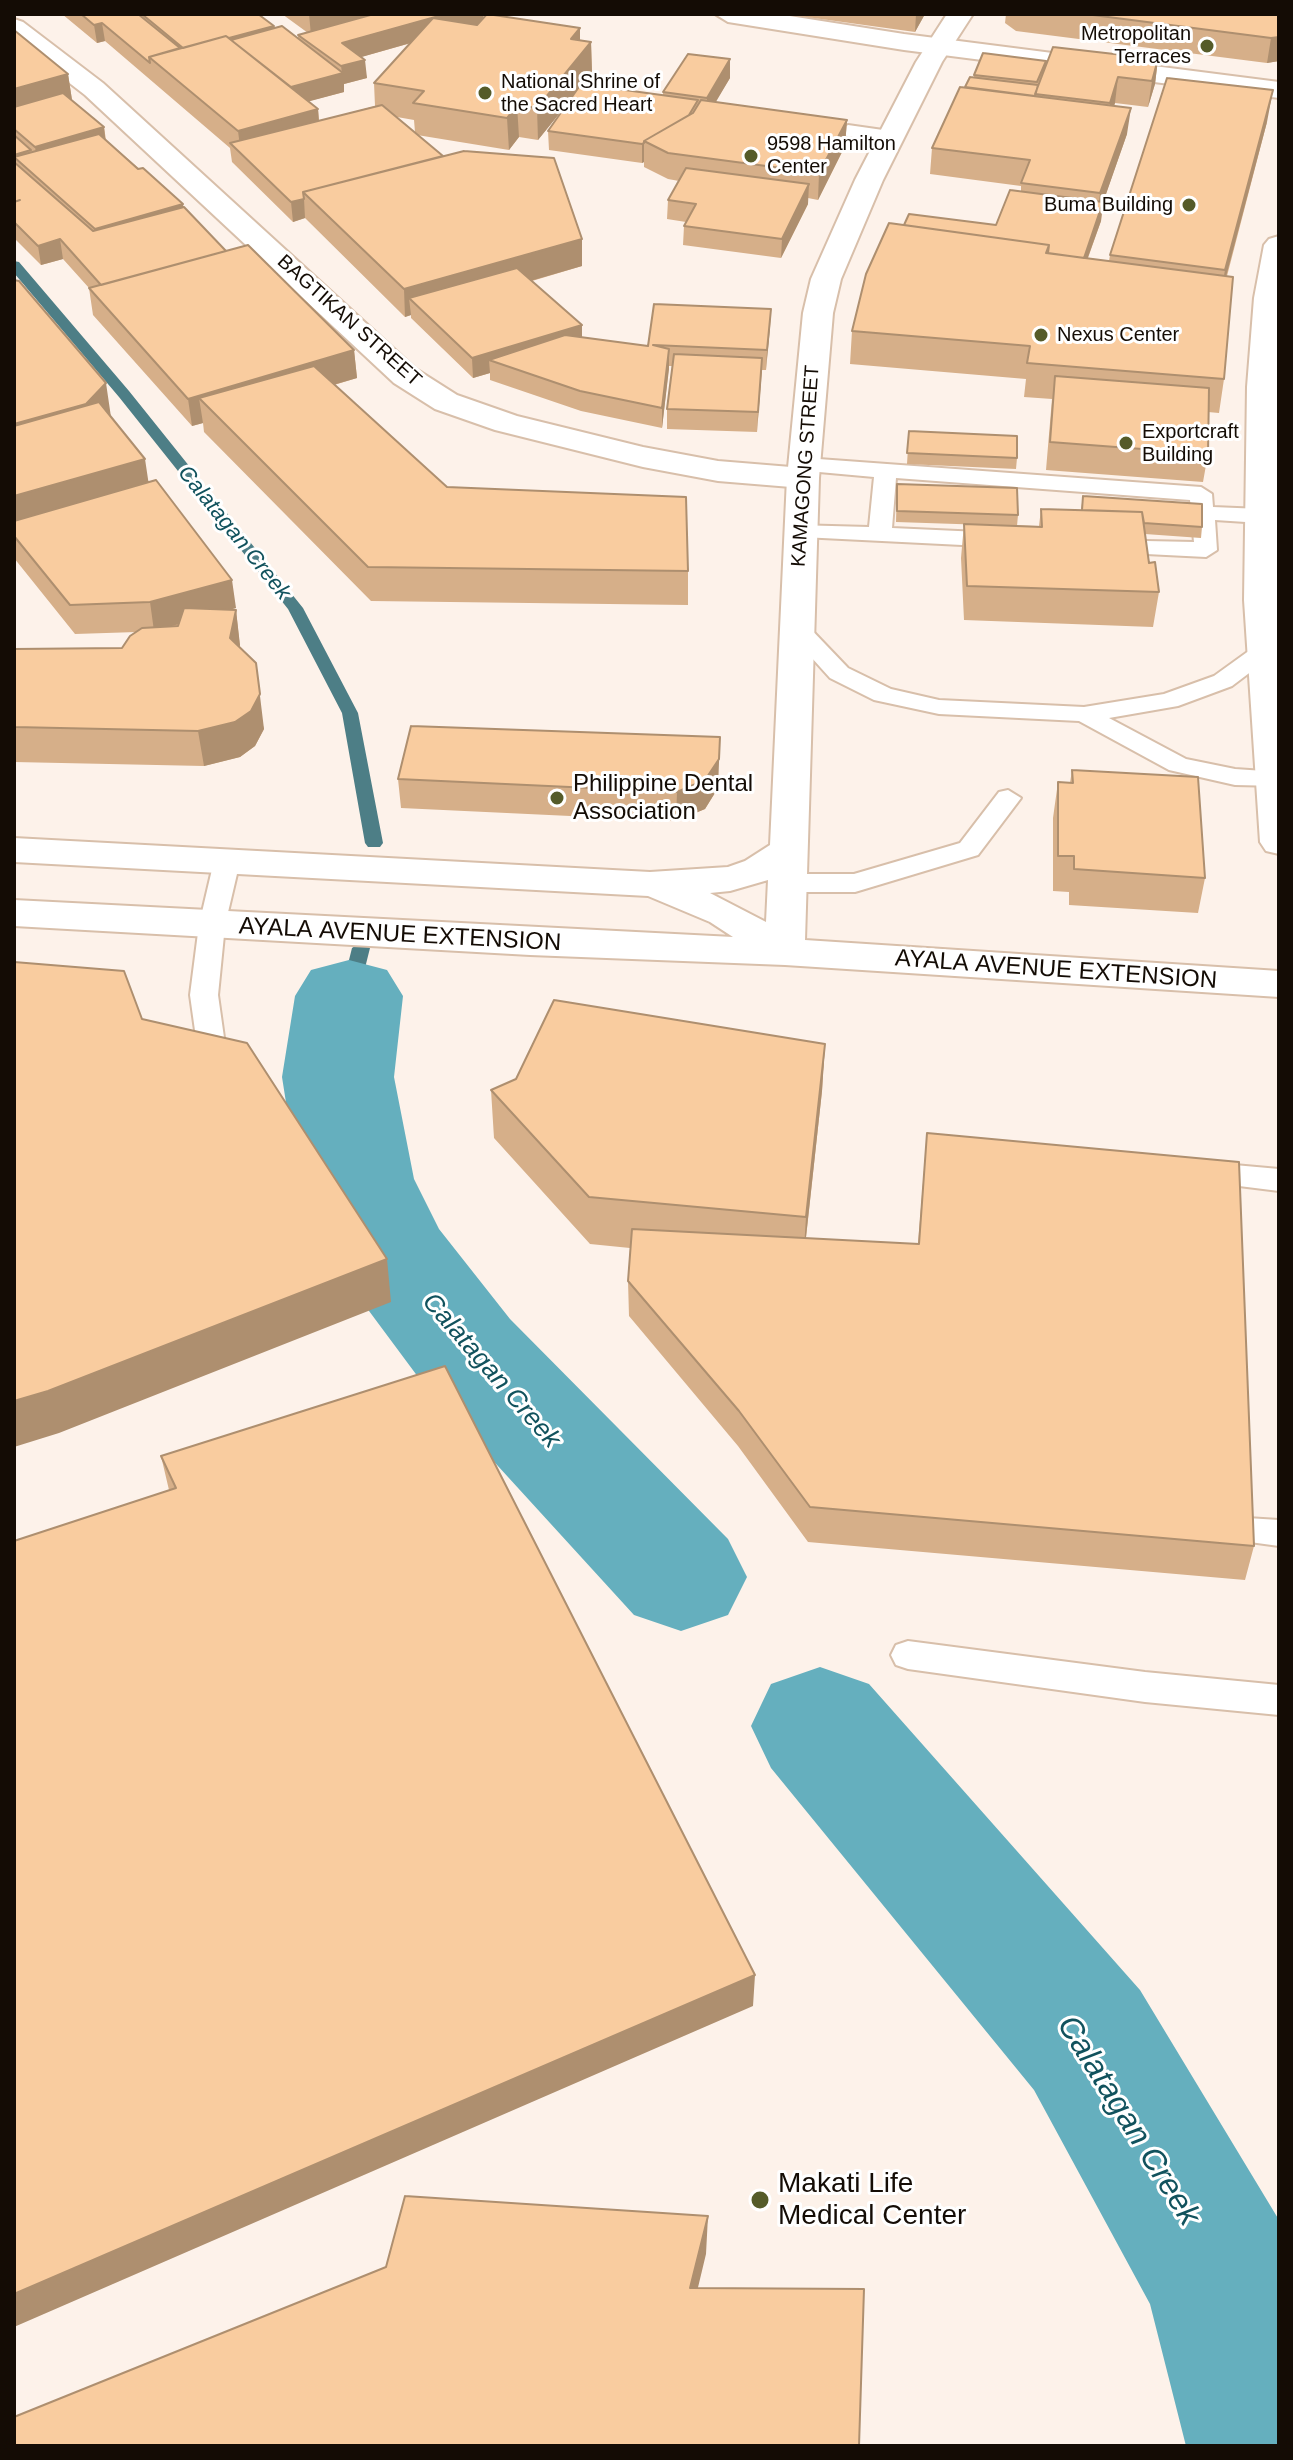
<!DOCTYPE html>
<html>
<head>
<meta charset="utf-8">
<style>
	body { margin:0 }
	#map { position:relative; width:1293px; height:2460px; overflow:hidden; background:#fdf2ea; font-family:Arial,sans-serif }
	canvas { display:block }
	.frame { position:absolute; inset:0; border:16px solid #140c05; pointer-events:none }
</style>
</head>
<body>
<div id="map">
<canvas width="1293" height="2460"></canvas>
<div class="frame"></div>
</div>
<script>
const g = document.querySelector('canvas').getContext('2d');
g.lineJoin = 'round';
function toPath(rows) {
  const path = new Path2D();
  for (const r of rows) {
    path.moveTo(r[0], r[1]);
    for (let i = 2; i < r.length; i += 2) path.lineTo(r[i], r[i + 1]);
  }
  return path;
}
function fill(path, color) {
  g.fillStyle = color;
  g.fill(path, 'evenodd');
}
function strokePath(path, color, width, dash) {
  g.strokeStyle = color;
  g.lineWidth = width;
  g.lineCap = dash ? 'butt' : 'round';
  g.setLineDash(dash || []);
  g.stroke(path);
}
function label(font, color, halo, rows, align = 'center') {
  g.font = font + ' Arial,sans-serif';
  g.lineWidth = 6;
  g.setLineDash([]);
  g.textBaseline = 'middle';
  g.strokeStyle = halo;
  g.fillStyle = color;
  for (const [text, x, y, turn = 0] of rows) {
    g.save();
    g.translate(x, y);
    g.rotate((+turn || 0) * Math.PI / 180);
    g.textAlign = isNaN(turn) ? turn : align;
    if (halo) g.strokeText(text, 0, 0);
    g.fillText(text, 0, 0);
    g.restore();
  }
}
const stream = toPath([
	[14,261,19,262,129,391,303,608,358,713,383,843,380,847,368,847,365,843,342,713,288,609,119,397,14,273,14,261],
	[361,942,370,948,358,996,349,1002,340,996,352,948,361,942]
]);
const river = toPath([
	[349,960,387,970,403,996,394,1077,414,1179,439,1229,510,1319,728,1539,747,1577,728,1615,681,1631,634,1615,424,1385,349,1284,298,1179,282,1077,295,996,311,970,349,960],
	[820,1667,869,1684,1140,1990,1279,2220,1279,2446,1186,2446,1150,2304,1034,2090,771,1768,751,1726,771,1684,820,1667]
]);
const service = toPath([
	[848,125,890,131,899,137,890,143,841,135,839,131,848,125],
	[805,458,1201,487,1212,494,1213,507,1261,509,1272,516,1261,523,1215,520,1217,550,1206,557,1106,552,1095,545,1098,540,1194,542,1190,500,896,478,892,528,1002,533,1013,540,1002,547,802,537,791,530,794,525,869,527,874,477,797,470,794,465,797,460,805,458],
	[796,620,804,622,848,668,891,689,939,700,1084,707,1164,694,1214,676,1257,645,1273,645,1277,650,1273,655,1232,686,1178,706,1109,718,1186,759,1235,769,1279,772,1279,786,1235,785,1169,770,1079,721,939,714,874,700,830,678,784,627,796,620],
	[1008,790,1021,798,978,855,855,892,786,892,777,889,773,883,777,877,786,874,854,874,960,843,999,792,1008,790],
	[227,853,236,855,240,861,225,925,218,995,228,1066,224,1073,214,1076,204,1073,200,1066,190,995,199,925,214,861,218,855,227,853],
	[1201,1162,1279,1169,1279,1191,1191,1180,1186,1173,1191,1166,1201,1162],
	[1247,1518,1279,1520,1279,1546,1235,1540,1230,1531,1235,1522,1247,1518],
	[908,1641,1145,1672,1279,1685,1279,1715,1145,1702,908,1669,896,1665,891,1655,896,1645,908,1641]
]);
const minor = toPath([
	[715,14,777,14,904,34,1279,82,1279,98,904,50,728,22,715,14]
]);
const tertiary = toPath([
	[14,19,23,22,103,83,416,369,457,395,517,416,643,447,718,461,803,468,815,471,819,478,815,485,803,488,718,481,643,467,495,430,435,409,394,383,85,95,14,40,14,19],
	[1279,236,1278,516,1279,854,1266,851,1260,842,1244,600,1247,387,1254,298,1264,245,1269,239,1279,236]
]);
const secondary = toPath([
	[947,14,973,14,942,62,883,180,841,279,833,313,819,478,805,940,1279,971,1279,997,785,965,530,955,14,926,14,900,733,937,710,922,648,896,14,862,14,838,650,872,728,867,745,861,770,845,787,478,803,313,811,279,855,180,916,62,947,14],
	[768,880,766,922,710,893,730,891,768,880]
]);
const wall = toPath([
	[62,14,258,14,274,26,275,28,298,39,298,35,308,33,282,14,483,14,483,19,580,28,580,41,591,42,592,73,582,85,663,95,663,92,730,59,730,78,715,102,847,120,845,146,818,200,808,198,808,204,781,258,683,245,684,226,686,222,667,219,668,200,679,181,668,179,644,167,644,162,642,163,549,150,548,131,570,100,538,140,519,137,509,150,417,135,443,156,582,266,532,281,582,337,648,346,771,309,766,370,762,370,757,432,667,429,667,409,673,366,669,366,662,428,581,411,490,380,490,373,473,378,411,318,411,315,405,317,305,218,293,222,232,162,230,148,105,41,97,43],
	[411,43,374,83,375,106,319,121,318,109,309,101,344,92,344,84,367,78,361,57],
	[397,117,414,120,415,132],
	[785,14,925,14,915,32],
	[1006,14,1279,14,1279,61,1267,63,1016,31,1005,23],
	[14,30,68,74,72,100,104,127,106,140,184,207,226,251,354,350,357,378,334,385,447,487,688,571,688,605,371,601,204,432,203,423,192,426,93,315,89,288,63,259,41,265,14,238],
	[1158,59,1155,84,1148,107,1115,103,1114,106,1127,134,1103,202,1101,221,1088,258,1109,261,1110,255,1267,122,1227,276,1224,379,1219,413,1208,412,1208,454,1203,482,1046,470,1052,399,1024,397,1026,379,850,364,852,331,904,225,996,225,1021,191,1021,186,930,174,932,148,965,87,974,77,974,75,1046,61,1045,67],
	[14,280,111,417,149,482,236,608,228,610,236,610,240,648,264,729,255,746,240,757,204,766,14,762,14,649,122,648,137,632,75,634,14,558],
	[909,431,1017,458,1016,469,907,464],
	[897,484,1018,515,1017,526,896,522],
	[1083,496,1202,527,1201,538,1145,534,1149,563,1159,592,1153,627,964,620,961,558,964,524,1039,526,1041,509,1081,510],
	[1072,770,1205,878,1198,913,1069,905,1069,892,1053,891,1053,818,1058,782,1070,783],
	[398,779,718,788,705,809,676,821,401,808],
	[825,1044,822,1091,806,1238,918,1244,927,1133,1254,1546,1245,1580,808,1542,738,1446,629,1316,628,1281,630,1248,590,1244,494,1138,491,1090],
	[161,1456,753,2006,169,1490]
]);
const shadedWall = toPath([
	[309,14,386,14,311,35],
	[446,14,483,14,484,22,344,62,342,43],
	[916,14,925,14,915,32],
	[102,23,105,41,97,43,94,25],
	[274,26,276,45,186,50],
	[580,28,580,56,591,42,592,73,538,140,537,108,571,39],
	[1279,37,1279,61,1267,63,1271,38],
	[730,59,730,78,707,117,707,98],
	[1158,59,1155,84,1148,107,1152,81],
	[365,60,367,78,344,84,344,92,288,107,286,88,342,73,341,66],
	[68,74,72,100,14,116,14,89],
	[1118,77,1115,103,1106,129,1110,103],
	[1273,90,1267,122,1219,303,1225,270],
	[517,105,519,137,509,150,507,118],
	[1131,108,1127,134,1097,220,1100,193],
	[318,109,320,135,241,154,238,131],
	[847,120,845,146,818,200,819,173],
	[104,127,106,146,38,166,35,147],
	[644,143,644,162,642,163,642,144],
	[809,184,808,204,781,258,782,239],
	[304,199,305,218,293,222,291,202],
	[1103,202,1101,221,1080,279,1083,260],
	[183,204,186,223,98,248,95,229],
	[60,239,63,259,41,265,38,246],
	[582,239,582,266,423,312,409,298,411,315,405,317,404,289],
	[771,309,770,328,766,370,767,350],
	[582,325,582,345,489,360,490,373,473,378,472,358],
	[669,349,669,369,662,428,662,408],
	[354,350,357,378,219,418,199,398,203,423,192,426,188,399],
	[762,358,761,378,757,432,758,412],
	[106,383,111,417,14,460,14,424],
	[145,459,151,499,14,536,14,496],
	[232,580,236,608,154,631,150,602],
	[236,610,240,645,234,673,230,638],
	[256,663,264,729,255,746,240,757,204,766,198,731],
	[720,737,718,788,705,809,676,821,677,792],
	[825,1044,822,1091,803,1264,806,1217],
	[387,1259,391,1302,59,1433,14,1447,14,1401],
	[755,1975,753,2006,14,2327,14,2294],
	[708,2216,706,2254,689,2325,690,2288]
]);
const building = toPath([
	[81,14,138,14,180,48,149,57,150,63,102,23,94,25,81,14],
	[148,14,258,14,274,26,229,38,226,36,183,48,143,15,148,14],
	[374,14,446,14,342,43,365,60,341,66,298,35,374,14],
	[487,14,580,28,571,39,591,42,537,108,517,105,507,118,413,103,424,91,374,83,433,18,477,25,487,14],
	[1085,14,1279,14,1279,37,1271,38,1085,14],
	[282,26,343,73,291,87,231,40,282,26],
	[14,30,68,74,14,89,14,30],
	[226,36,318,109,238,131,149,57,226,36],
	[1053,47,1158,59,1152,81,1118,77,1110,103,1035,94,1053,47],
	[983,53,1046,61,1037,82,974,75,983,53],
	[688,54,730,59,707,98,663,92,688,54],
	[970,77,1038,85,1035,96,965,87,970,77],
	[1167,78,1273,90,1225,270,1110,255,1167,78],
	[581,84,698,100,689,115,644,141,644,143,642,144,548,131,581,84],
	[960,87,1131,108,1100,193,1021,183,1030,160,932,148,960,87],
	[63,93,104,127,35,147,14,129,14,107,63,93],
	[701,100,847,120,819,173,668,153,644,141,693,113,701,100],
	[382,105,443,156,303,192,304,199,291,202,230,143,382,105],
	[99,134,138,169,143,168,183,204,95,229,14,157,99,134],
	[14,135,31,150,14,155,14,135],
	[464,151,554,158,582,239,404,289,303,192,464,151],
	[14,162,93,231,184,207,226,251,101,285,60,239,38,246,14,222,14,202,20,200,14,202,14,162],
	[686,168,809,184,782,239,684,226,696,204,668,200,686,168],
	[1010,190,1103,202,1084,258,1048,253,1049,245,904,225,909,214,996,225,1010,190],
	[889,223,1049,245,1046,253,1233,277,1224,379,1027,363,1030,346,852,331,866,274,889,223],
	[248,245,354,350,188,399,89,288,248,245],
	[517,268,582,325,472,358,409,298,517,268],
	[14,280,19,281,106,383,86,404,14,424,14,280],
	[654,304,771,309,767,350,653,345,669,349,662,408,580,391,489,360,565,335,648,346,654,304],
	[674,354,762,358,758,412,667,409,674,354],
	[314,366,447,487,686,497,688,571,368,567,199,398,314,366],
	[1055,376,1209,388,1208,454,1050,442,1055,376],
	[99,402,145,459,14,496,14,426,99,402],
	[909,431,1017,436,1017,458,907,453,909,431],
	[156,480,232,580,150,602,70,605,14,536,14,521,156,480],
	[897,484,1017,488,1018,515,897,511,897,484],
	[1083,496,1202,504,1202,527,1144,523,1142,512,1082,510,1083,496],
	[1041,509,1142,512,1149,563,1155,562,1159,592,967,586,964,524,1042,527,1041,509],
	[184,608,236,610,230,638,256,663,260,694,251,711,235,722,198,731,14,727,14,649,122,648,130,636,142,628,178,626,184,608],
	[411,726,720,737,719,759,705,780,677,792,398,779,411,726],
	[1072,770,1198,777,1205,878,1074,869,1074,856,1058,856,1058,782,1073,783,1072,770],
	[14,962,124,971,142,1019,247,1043,387,1259,48,1391,14,1401,14,962],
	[554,1000,825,1044,806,1217,589,1197,491,1090,516,1079,554,1000],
	[927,1133,1239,1162,1254,1546,810,1507,739,1411,628,1281,632,1229,919,1244,927,1133],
	[445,1366,755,1975,14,2294,14,1541,176,1488,161,1456,445,1366],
	[405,2196,708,2216,690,2288,864,2289,859,2446,14,2446,14,2417,386,2267,405,2196]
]);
const markers = [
	[1207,46,8,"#555b29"],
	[485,93,8,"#555b29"],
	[751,156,8,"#555b29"],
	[1189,205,8,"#555b29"],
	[1041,335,8,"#555b29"],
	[1126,443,8,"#555b29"],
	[557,798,8,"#555b29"],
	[760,2200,10,"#555b29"]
];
const farPoinames = [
	["Metropolitan",1191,34,"right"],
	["Terraces",1191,57,"right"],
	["National Shrine of",501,82],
	["the Sacred Heart",501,105],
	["9598 Hamilton",767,144],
	["Center",767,167],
	["Buma Building",1173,205,"right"],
	["Nexus Center",1057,335],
	["Exportcraft",1142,432],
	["Building",1142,455]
];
const farStreetnames = [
	["BAGTIKAN STREET",349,321,42],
	["KAMAGONG STREET",806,466,-86]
];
const farWaternames = [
	["Calatagan Creek",234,533,51]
];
const poiNames = [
	["Philippine Dental",573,784],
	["Association",573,812]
];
const streetNames = [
	["AYALA AVENUE EXTENSION",400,935,3],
	["AYALA AVENUE EXTENSION",1056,970,4]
];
const waterNames = [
	["Calatagan Creek",491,1371,49]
];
const nearPoinames = [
	["Makati Life",778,2184],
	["Medical Center",778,2216]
];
const nearWaternames = [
	["Calatagan Creek",1128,2121,58]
];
fill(stream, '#4d7e86');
fill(river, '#65afbe');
strokePath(service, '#d8bfaa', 4);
strokePath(minor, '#d8bfaa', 4);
strokePath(tertiary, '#d8bfaa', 4);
strokePath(secondary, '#d8bfaa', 4);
fill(service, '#fff');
fill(minor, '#fff');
fill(tertiary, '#fff');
fill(secondary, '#fff');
fill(wall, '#d6af89');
fill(shadedWall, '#ae8f6f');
fill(building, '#f9cc9f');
strokePath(building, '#ae8f6f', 2);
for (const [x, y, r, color] of markers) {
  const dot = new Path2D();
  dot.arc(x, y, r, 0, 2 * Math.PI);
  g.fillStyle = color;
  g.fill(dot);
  strokePath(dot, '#fff', 3);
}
label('20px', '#140c05', '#fff', farPoinames, 'left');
label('20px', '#140c05', '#fff', farStreetnames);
label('italic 22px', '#11525d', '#fff', farWaternames);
label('24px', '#140c05', '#fff', poiNames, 'left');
label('24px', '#140c05', '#fff', streetNames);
label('italic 26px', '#11525d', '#fff', waterNames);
label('28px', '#140c05', '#fff', nearPoinames, 'left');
label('italic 32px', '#11525d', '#fff', nearWaternames);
</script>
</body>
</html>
